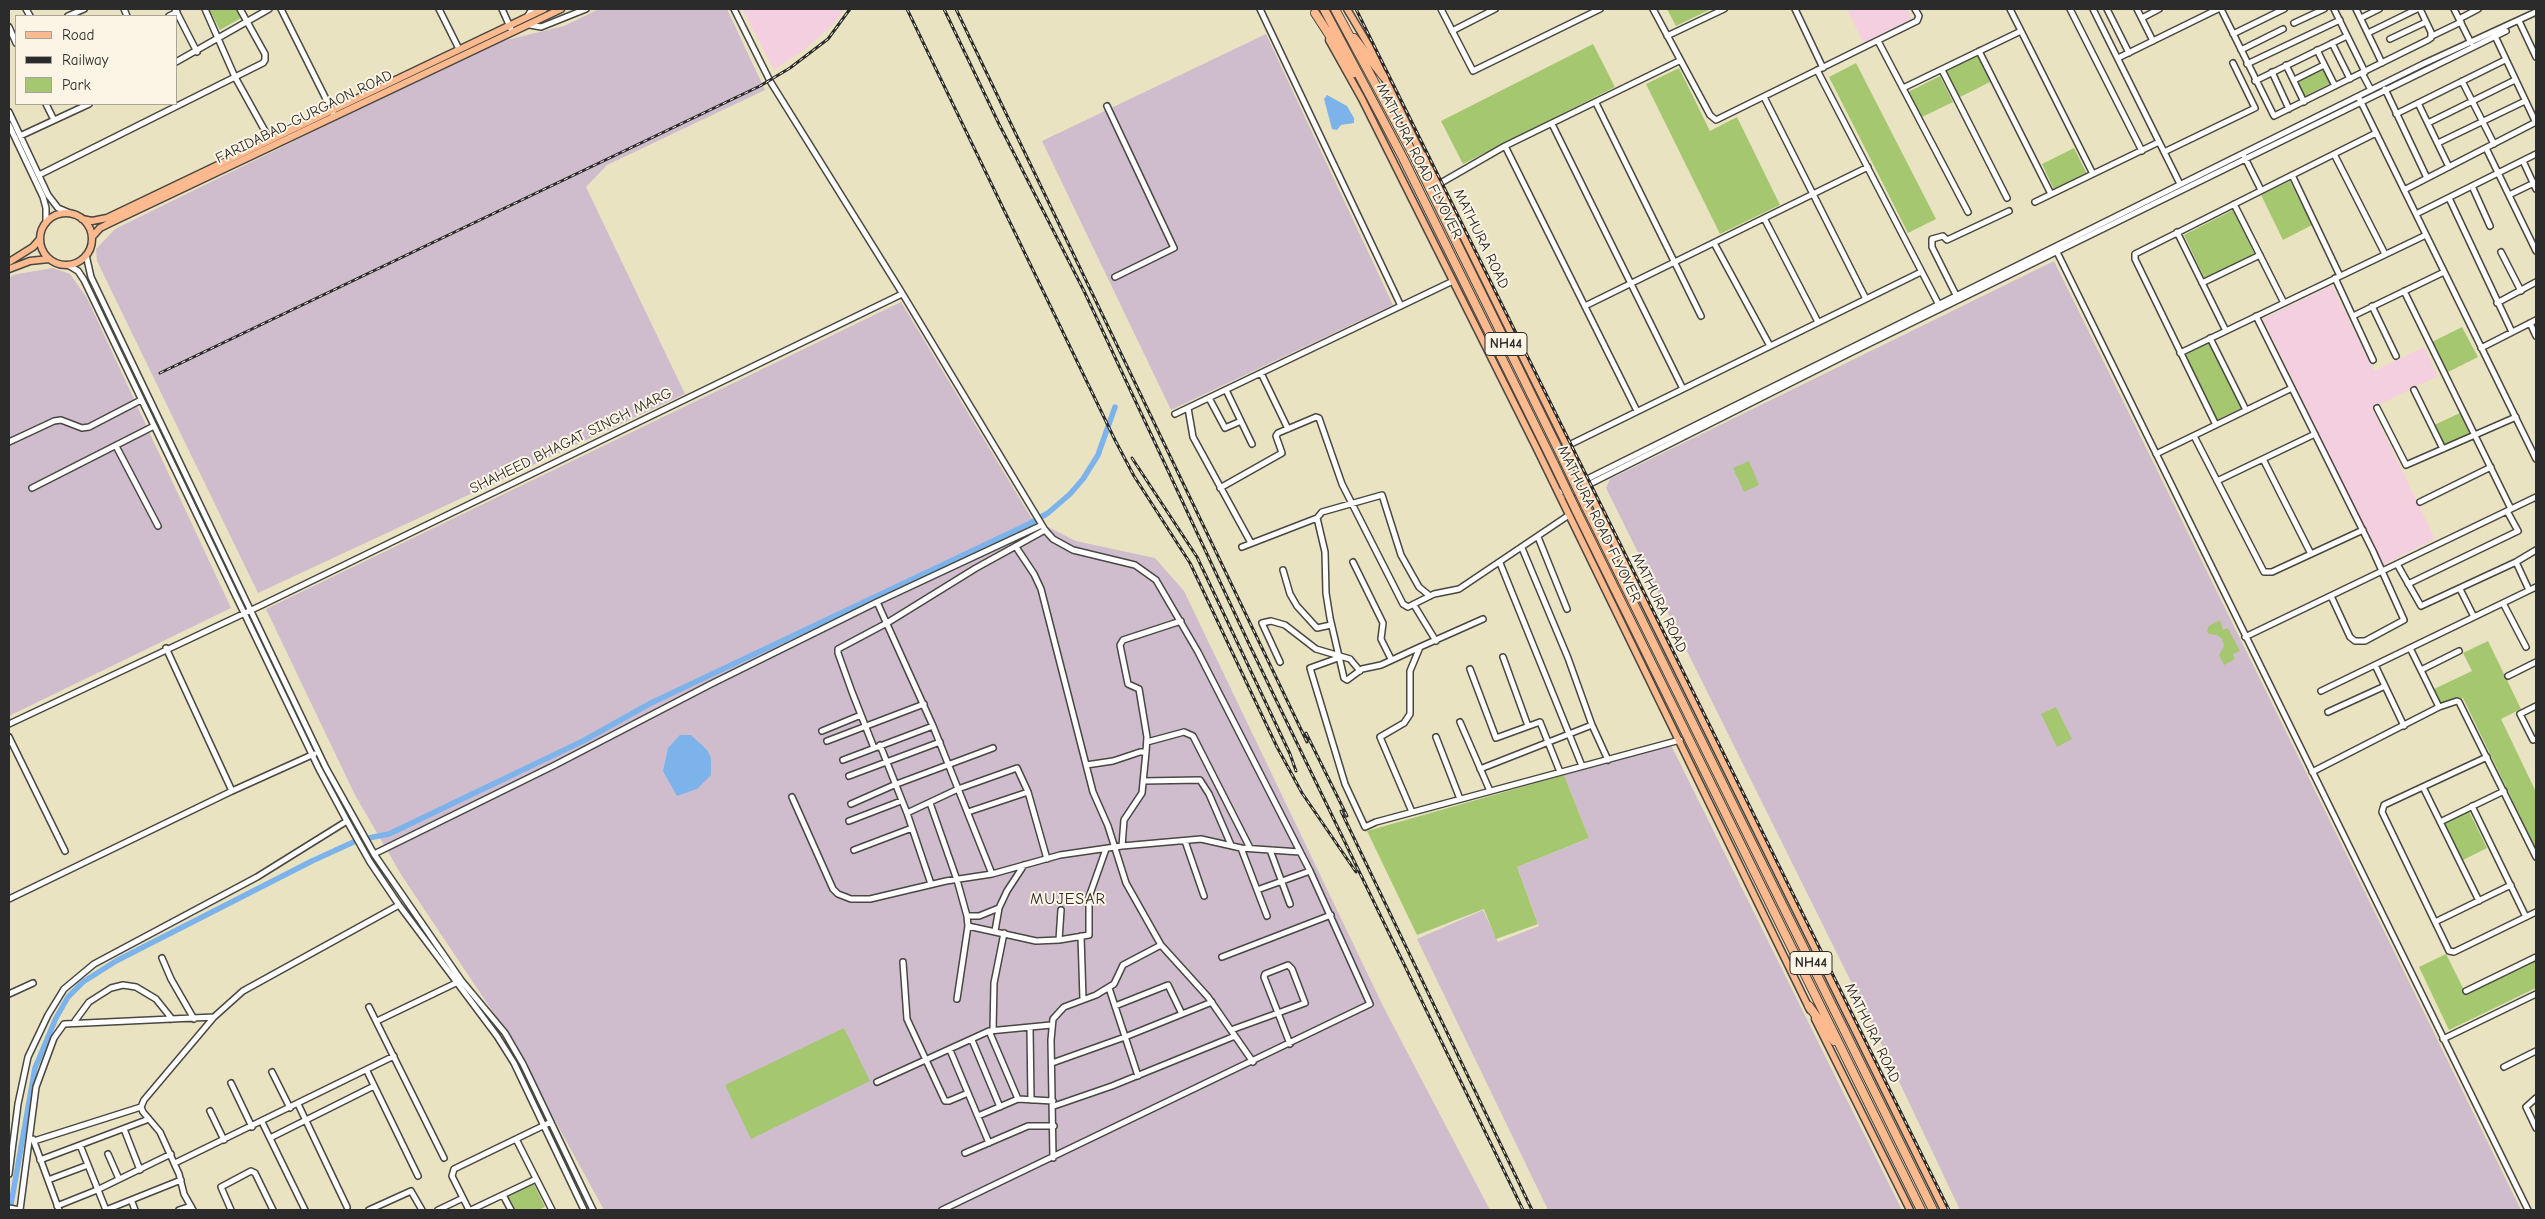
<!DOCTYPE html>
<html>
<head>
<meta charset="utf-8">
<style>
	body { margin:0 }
	#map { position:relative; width:2545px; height:1219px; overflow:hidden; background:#eae3c2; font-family:"Comic Neue",sans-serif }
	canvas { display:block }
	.frame { position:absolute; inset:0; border:10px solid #2b2b2b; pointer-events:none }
	.legend { position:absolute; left:15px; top:15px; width:162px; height:90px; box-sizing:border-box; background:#fcf5e5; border:1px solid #a8a49b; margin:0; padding:6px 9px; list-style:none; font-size:15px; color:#2b2b2b }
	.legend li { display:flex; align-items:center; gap:10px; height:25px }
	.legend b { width:25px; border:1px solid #a8a49b }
</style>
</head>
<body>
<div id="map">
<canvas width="2545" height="1219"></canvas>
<div class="frame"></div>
<ul class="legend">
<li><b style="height:6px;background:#fcba8e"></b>Road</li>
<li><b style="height:6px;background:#2b2b2b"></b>Railway</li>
<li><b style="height:14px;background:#a5c770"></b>Park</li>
</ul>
</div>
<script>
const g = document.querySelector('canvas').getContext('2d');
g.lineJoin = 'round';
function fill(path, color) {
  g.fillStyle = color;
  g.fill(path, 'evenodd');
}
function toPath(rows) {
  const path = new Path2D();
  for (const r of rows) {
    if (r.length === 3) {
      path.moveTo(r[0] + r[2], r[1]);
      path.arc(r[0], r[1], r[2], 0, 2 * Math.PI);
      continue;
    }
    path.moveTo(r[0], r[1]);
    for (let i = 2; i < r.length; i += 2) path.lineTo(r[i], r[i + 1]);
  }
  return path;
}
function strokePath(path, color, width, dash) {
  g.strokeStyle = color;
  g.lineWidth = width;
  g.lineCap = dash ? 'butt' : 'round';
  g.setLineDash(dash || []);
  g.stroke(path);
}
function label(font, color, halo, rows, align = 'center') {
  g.font = font + ' "Comic Neue",sans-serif';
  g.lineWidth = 4;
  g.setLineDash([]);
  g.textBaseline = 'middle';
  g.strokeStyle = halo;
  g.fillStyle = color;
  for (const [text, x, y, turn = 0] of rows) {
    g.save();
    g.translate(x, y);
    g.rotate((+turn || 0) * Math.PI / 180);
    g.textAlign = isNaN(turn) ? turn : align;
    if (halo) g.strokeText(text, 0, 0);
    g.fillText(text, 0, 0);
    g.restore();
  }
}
const built = toPath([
	[742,9,844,9,834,24,805,49,774,70],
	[1847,9,1907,9,1912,20,1864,44],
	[2332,285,2374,371,2424,347,2438,376,2372,408,2435,539,2383,565,2263,319]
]);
const industrial = toPath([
	[599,9,727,9,765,90,607,165,586,187,685,394,258,593,97,261,96,249,115,229,494,43,564,26],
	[1266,34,1393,305,1171,410,1042,141],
	[2054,261,2328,817,2521,1210,1960,1210,1869,1018,1606,488,1610,479],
	[53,268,70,274,87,298,231,608,9,716,9,277,17,274],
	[901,302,1032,519,1076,541,1155,558,1184,591,1384,1008,1490,1210,604,1210,507,1033,402,876,355,795,266,609],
	[1671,745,1832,1070,1902,1210,1548,1210,1417,939,1483,910,1498,942,1539,926,1517,867,1589,838,1564,775]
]);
const green = toPath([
	[209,9,236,9,241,18,220,30],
	[1667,9,1711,9,1676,26],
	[1593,44,1615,87,1463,164,1441,121],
	[1978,56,1990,82,1958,98,1945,72],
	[1856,63,1936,219,1908,233,1829,77],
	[2323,67,2331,83,2304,97,2296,81],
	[1679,68,1710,131,1737,117,1780,205,1720,234,1646,84],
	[1940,76,1953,102,1920,118,1908,92],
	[2074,148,2087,174,2054,190,2042,164],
	[2290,181,2312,225,2283,240,2261,195],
	[2233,210,2255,255,2205,279,2184,235],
	[2462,327,2478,357,2448,372,2432,342],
	[2210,342,2242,408,2217,420,2185,354],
	[2460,413,2470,435,2445,447,2434,425],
	[1749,461,1759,485,1744,492,1733,468],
	[2220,620,2223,630,2228,628,2240,651,2233,654,2235,659,2224,665,2219,655,2224,646,2222,639,2217,635,2209,634,2207,631,2209,626],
	[2488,641,2521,709,2501,719,2536,792,2536,849,2463,698,2443,708,2434,689,2472,671,2463,653],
	[2056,707,2072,739,2057,747,2041,714],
	[1564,775,1589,838,1517,867,1538,924,1496,939,1484,909,1417,935,1367,831],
	[2469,811,2487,848,2463,860,2445,823],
	[2446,954,2466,994,2536,960,2536,988,2449,1030,2419,967],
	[844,1028,870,1081,751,1139,725,1085],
	[534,1184,545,1207,538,1210,515,1210,508,1196]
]);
const water = toPath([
	[1327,95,1347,106,1354,118,1354,123,1341,125,1337,130,1332,129,1324,99],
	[680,735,691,735,707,750,711,758,711,775,697,789,677,796,663,771,668,748]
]);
const canal = toPath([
	[10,1210,35,1068,56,1018,68,997,83,982,116,961,312,861,358,840,389,834,583,741,651,703,1029,524,1048,513,1070,494,1083,479,1098,455,1115,407]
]);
const minor = toPath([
	[26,9,30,16],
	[124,9,127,16],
	[175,9,197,52],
	[205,9,235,77,270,140],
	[281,9,333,113],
	[439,9,459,49],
	[502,9,511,29],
	[734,9,770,81,899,288,1045,530,1053,539,1073,550,1135,565,1156,580,1198,652,1310,871,1370,1004,942,1210],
	[1260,9,1401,306],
	[1441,9,1473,71,1600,9],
	[1653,9,1710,115,1716,120,1917,21,1919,16,1915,9],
	[1795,9,1823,68],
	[2010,9,2093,174],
	[2070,9,2142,151],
	[2093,9,2180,184],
	[2107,9,2129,53],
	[2137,9,2153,41],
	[2221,9,2274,116,2428,40,2431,38,2431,32,2420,9],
	[2334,9,2365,72],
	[2356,9,2382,63],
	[2454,9,2471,43],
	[68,16,84,9],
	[169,16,177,12],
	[527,17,532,9],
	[2142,18,2159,9],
	[2361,18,2379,9],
	[2459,19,2478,9],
	[2519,21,2536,57],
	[2294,23,2324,9],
	[530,25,541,27,586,9],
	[9,27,16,43],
	[1452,31,1495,9],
	[2368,33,2417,9],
	[2233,34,2284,9],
	[1667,36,1724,9],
	[2432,36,2461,22],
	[2495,36,2536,123],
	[2390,39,2426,22],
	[1878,41,1968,212],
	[2332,43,2350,79],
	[2241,50,2283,29],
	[2317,50,2335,86],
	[1979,51,2051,194],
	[2118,58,2218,9],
	[176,62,269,9],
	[2247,64,2340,20],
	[2286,65,2304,102],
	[1817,70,1939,305],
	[1942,70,2007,198],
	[2272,72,2289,109],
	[2362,73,2371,90],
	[2294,80,2324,65],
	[2255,81,2347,36],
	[2462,81,2494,144],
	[1903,88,2021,31],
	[2385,89,2427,178],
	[1764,97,1866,299],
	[2359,98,2536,459],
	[1596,103,1701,316],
	[2418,103,2449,167],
	[46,104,54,120],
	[1107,106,1174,248,1115,277],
	[9,112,48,195,58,208,72,214],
	[2396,114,2505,60],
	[2428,123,2515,80],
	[1552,124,1683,389],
	[9,125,43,197,46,208,46,223],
	[20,136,89,104],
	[2438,143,2525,101],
	[1505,146,1637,411],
	[2486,148,2536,251],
	[2164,152,2255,108,2233,63],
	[2334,154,2385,254],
	[2244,156,2261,190],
	[2523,161,2536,189],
	[39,175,263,63,265,60,265,54,240,9],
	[2292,175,2340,276],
	[1439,184,1505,146,1679,61],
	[2472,186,2490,226],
	[2404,190,2536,122],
	[2509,195,2536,182],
	[2449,198,2512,332],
	[2035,202,2159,142],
	[2234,204,2284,303],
	[2416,214,2536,154],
	[1764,218,1818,322],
	[2177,232,2226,331],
	[1714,243,1770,346],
	[2056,250,2528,1210],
	[2501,252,2521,291],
	[86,255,91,277,326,768,374,854,461,980,505,1033,523,1064,593,1210],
	[68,265,78,271,84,280,319,769,347,821,370,862,399,905,497,1036,514,1063,584,1210],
	[2335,278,2373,360],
	[2202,283,2260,255],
	[2404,291,2511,509],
	[1956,295,1932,247,1932,239,1943,236,1947,240,2009,211],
	[2497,303,2536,282],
	[1585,306,1868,167],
	[2372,306,2396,356],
	[2256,316,2373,551,2404,620,2365,641,2355,641,2350,637,2331,596],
	[2353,316,2444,272],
	[2530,323,2536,336],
	[2210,338,2246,410],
	[2481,348,2536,320],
	[2180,353,2426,235],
	[1261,373,1288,429],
	[1226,390,1252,444],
	[2414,390,2443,449],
	[1209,398,1225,428,1241,421],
	[1188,408,1193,437,1251,543],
	[2377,408,2406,465,2516,417],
	[1175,414,1453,281],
	[2216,425,2135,259,2135,254,2376,133],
	[2194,436,2264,572,2272,572,2363,530],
	[9,442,54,421,61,420,82,428,89,427,141,400],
	[116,446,158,526],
	[1567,446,1921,272],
	[2156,454,2292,388],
	[2263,459,2311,554],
	[2217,481,2315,434],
	[32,488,154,426],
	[1220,488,1282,453,1276,436,1278,433,1316,417,1319,418,1342,484,1403,604,1408,607,1434,594,1459,589,1569,515],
	[1559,493,2423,64,2536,12],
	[1566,496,1850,353,2506,31],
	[2420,502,2491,467],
	[1317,518,1325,552,1326,593,1330,618,1344,678,1347,680,1362,669,1381,665,1420,647],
	[1538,537,1567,609],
	[1016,547,1034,574,1041,589,1093,792,1108,826,1126,883,1161,945,1208,997,1253,1062],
	[1242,547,1317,518,1322,512,1382,495,1401,555,1419,587,1430,596],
	[1522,548,1568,658,1592,725,1608,760],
	[1353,562,1383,623,1381,639,1391,659],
	[2516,562,2536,550],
	[1500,563,1582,766],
	[2397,564,2421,606,2516,562,2529,590],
	[1283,570,1290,594,1297,606,1317,628,1331,625],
	[2408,584,2518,531,2507,511],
	[2460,589,2474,617],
	[877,602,933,726,992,874],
	[2503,603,2526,647],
	[1414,605,1436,641],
	[2245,637,2536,497],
	[166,648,232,791],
	[2410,648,2439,707],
	[1503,657,1528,726],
	[1338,658,1310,668,1345,784,1365,827,1376,822,1680,740],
	[1280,662,1262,623,1271,621,1285,625,1316,649,1350,659,1360,671],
	[2375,665,2404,726],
	[1470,669,1496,738,1540,722,1560,772],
	[2421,670,2459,651],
	[2508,676,2536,662],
	[2321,691,2536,587],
	[2536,706,2520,714,2533,740,2536,739],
	[2328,712,2385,686],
	[1460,722,1490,791],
	[9,724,262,605,902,294],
	[822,731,861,715],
	[9,737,65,851],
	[1436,737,1460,799],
	[827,741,924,704],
	[1147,742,1184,732,1193,736,1250,848],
	[880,745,907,813,931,884],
	[874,748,852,692,838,653,838,649,887,623,976,568,1045,530],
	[1146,752,1147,737,1139,689,1128,684,1120,645,1123,640,1181,621],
	[2487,757,2384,805,2382,812,2449,951,2454,952,2536,912],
	[843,760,933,726],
	[1086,765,1113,761,1140,752,1146,752,1142,793,1124,820,1122,846],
	[1480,769,1592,725],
	[2312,772,2439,707,2457,701,2459,702,2536,857],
	[849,776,940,742],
	[1143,781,1200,780,1209,794,1231,845],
	[2423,787,2479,901],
	[792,797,833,889,838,894,851,899,870,899,946,881,992,874,1060,855,1122,846,1201,839,1241,848,1300,852],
	[930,803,957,880,967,916,968,926,957,999],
	[851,804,894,785,993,748],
	[2472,806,2526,917],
	[968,812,1028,792],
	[1412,812,1380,737,1404,723,1410,714,1410,671,1420,647,1483,619],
	[907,813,958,789,1017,768,1028,792,1047,859],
	[849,821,901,801],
	[2440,822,2504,791],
	[1185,841,1204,896],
	[1241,848,1267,916],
	[854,850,912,828],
	[1270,850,1290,904],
	[374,854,555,765,711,684,877,602,1042,525],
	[1257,890,1310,871],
	[9,899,232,791,314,754],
	[967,916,979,916,999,908],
	[2435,922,2511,885],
	[968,926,1036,941,1059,940,1089,935,1089,897,1106,849],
	[995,931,999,908,1007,891,1024,865],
	[1081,936,1083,999],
	[1059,940,1061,910],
	[1222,957,1331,915],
	[162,958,171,979,194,1019],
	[903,962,907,1019,945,1101,949,1101,968,1093],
	[1109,988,1138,1076],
	[2466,991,2536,957],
	[9,994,33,983],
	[1115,1006,1168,985,1182,1014],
	[369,1007,444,1158],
	[75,1021,89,1002,111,988,123,985,136,987,156,999,172,1019],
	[377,1021,458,982],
	[1030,1028,1031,1100],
	[1231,1030,1278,1013,1305,1003,1292,969,1288,965,1265,974,1264,977,1278,1013,1290,1044],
	[993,1031,994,983,1004,933],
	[2443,1039,2536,994],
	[972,1040,1000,1107],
	[950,1050,989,1143],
	[1052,1063,1125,1037,1212,1002],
	[2504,1067,2536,1051],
	[367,1071,418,1176],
	[272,1072,290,1108],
	[877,1082,989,1031],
	[231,1083,252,1127],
	[2536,1098,2526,1107,2536,1128],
	[1018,1099,989,1031,1051,1025],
	[298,1104,347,1207],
	[1054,1106,1112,1086,1235,1036],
	[210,1111,224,1140],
	[978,1116,1018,1099,1053,1101],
	[262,1122,305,1210],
	[124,1129,140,1170],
	[270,1138,374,1086],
	[33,1139,59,1210],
	[516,1139,552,1210],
	[34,1141,141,1107],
	[80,1145,106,1210],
	[965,1153,1028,1126,1054,1126],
	[108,1154,119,1179],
	[1053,1158,1051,1040,1053,1019,1064,1007,1096,995,1114,984,1123,965,1161,945],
	[40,1160,149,1119],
	[175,1163,394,1056],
	[9,1174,18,1104,28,1057,48,1015,64,989,94,964,257,877,347,821],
	[48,1180,88,1165],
	[503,1195,511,1210],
	[132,1202,135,1210],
	[57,1206,97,1190,171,1154],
	[9,1208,20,1210],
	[20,1210,36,1087,54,1038,64,1024,214,1017,243,991,399,905],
	[106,1210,181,1180],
	[179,1210,191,1206],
	[193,1210,184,1194,179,1174,160,1132,143,1112,141,1107,144,1100,214,1017],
	[231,1210,221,1187,251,1171,255,1173,273,1210],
	[369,1210,411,1191,422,1210],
	[438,1210,463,1198],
	[469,1210,452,1176,454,1169,551,1122],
	[471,1210,536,1179]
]);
const major = toPath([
	[1347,9,1369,46,1424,159],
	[1329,40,1362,99,1536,447,1810,1010],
	[1430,169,1944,1210],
	[66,239,26],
	[82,219,92,221,107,218,544,9],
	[92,237,100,228,110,223,561,9],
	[9,262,33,247,40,239],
	[9,269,30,261,49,259],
	[1815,1019,1910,1210]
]);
const highway = toPath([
	[1324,9,1403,158,1554,464],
	[1335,9,1414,156,1563,459],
	[1315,13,1354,73],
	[1354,38,1384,77],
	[1423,156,1436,192],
	[1585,505,1933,1210],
	[1576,510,1921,1210],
	[1809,1006,1834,1041]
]);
const rail = toPath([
	[907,9,1115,440,1134,476,1190,563,1277,747,1302,793,1356,872],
	[944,9,999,124,1084,291,1250,646,1523,1210],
	[956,9,1307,742],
	[1356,9,1949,1210],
	[160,373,760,86,790,68,828,39,850,9],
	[1132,458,1197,557,1290,754,1296,771],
	[1306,733,1347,816],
	[1341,811,1532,1210]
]);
const highwayBridge = toPath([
	[1563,459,1585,505],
	[1554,464,1576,510]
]);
const shields = [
	[1506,344,42],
	[1811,963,42]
];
const shieldNames = [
	["NH44",1506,344],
	["NH44",1811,963]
];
const streetNames = [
	["FARIDABAD-GURGAON ROAD",304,117,-26],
	["MATHURA ROAD FLYOVER",1419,161,63],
	["MATHURA ROAD",1481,239,64],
	["SHAHEED BHAGAT SINGH MARG",571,441,-26],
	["MATHURA ROAD FLYOVER",1599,524,64],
	["MATHURA ROAD",1659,603,64],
	["MATHURA ROAD",1872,1033,64]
];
const neighbourhoodNames = [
	["MUJESAR",1068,899]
];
fill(built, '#f3cfdf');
fill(industrial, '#cfbdce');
fill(green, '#a5c770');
fill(water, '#7cb3eb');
strokePath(canal, '#7cb3eb', 5.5);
strokePath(minor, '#484742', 8);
strokePath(major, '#484742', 9);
strokePath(highway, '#484742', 10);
strokePath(minor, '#fff', 5);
strokePath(major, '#fcba8e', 6);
strokePath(highway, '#fcba8e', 8);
strokePath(rail, '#2b2b2b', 3);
strokePath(rail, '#fcf5e5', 1, [4]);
strokePath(highwayBridge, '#484742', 10, []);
strokePath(highwayBridge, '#fcba8e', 8);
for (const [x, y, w] of shields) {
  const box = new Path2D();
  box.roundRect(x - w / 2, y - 11.5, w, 23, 4);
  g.fillStyle = '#fcf5e5';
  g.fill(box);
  strokePath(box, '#2b2b2b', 1);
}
label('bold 14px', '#2b2b2b', null, shieldNames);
label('15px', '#2b2b2b', '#fcf5e5', streetNames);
g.letterSpacing = '1px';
label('16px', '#2b2b2b', '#fcf5e5', neighbourhoodNames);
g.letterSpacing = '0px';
</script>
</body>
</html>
